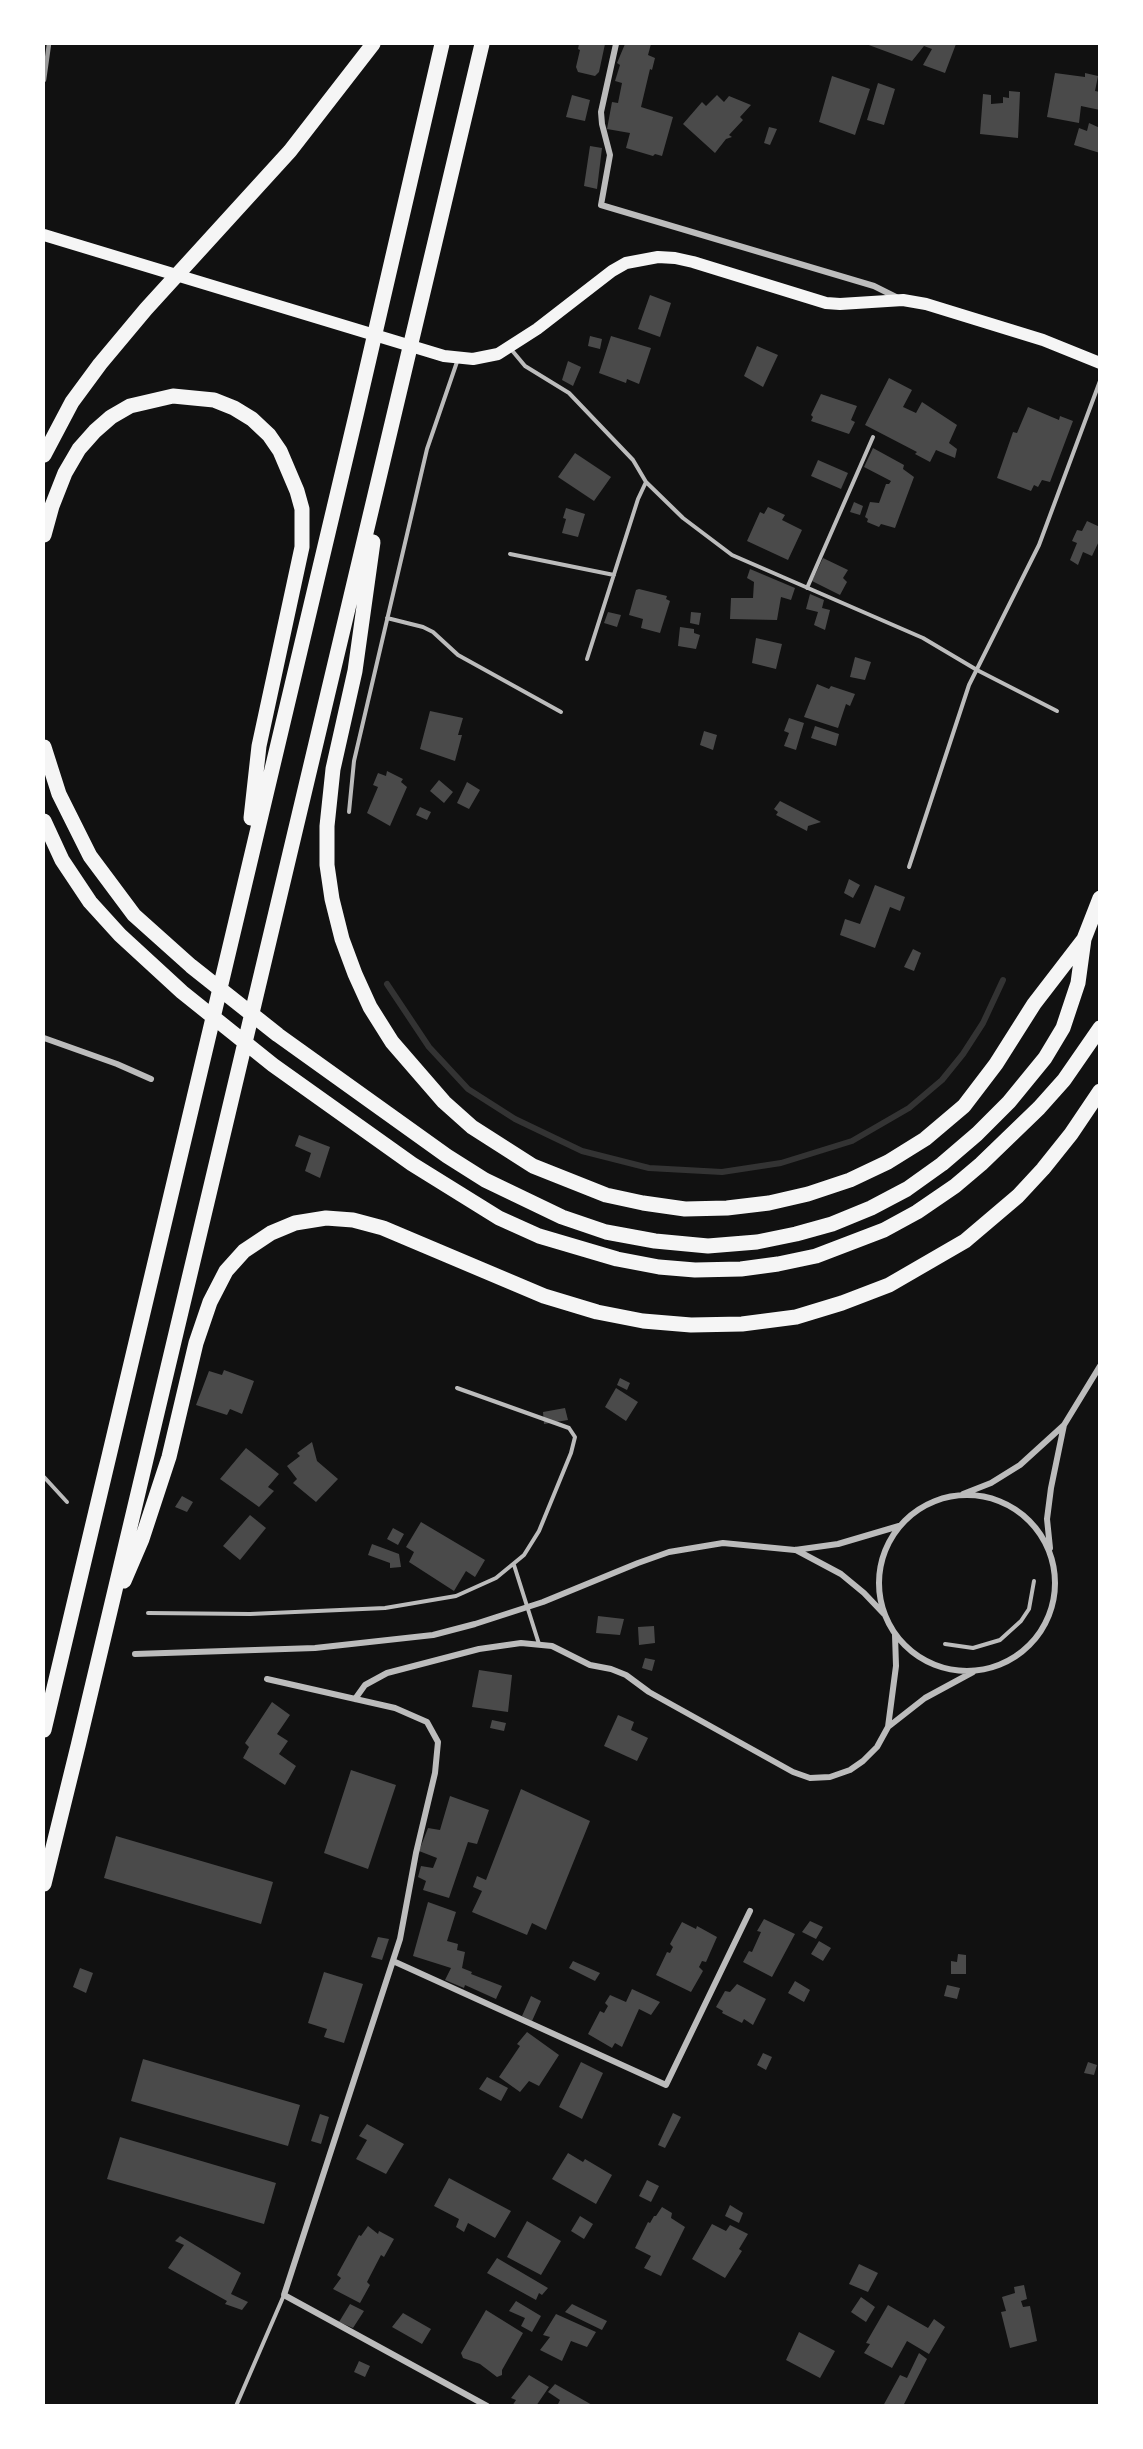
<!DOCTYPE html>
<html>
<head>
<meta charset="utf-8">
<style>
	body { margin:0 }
	#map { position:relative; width:1143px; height:2449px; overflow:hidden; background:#111; font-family:Merriweather,serif }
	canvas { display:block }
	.frame { position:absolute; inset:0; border:45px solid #fff; pointer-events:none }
</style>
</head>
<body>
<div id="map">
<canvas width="1143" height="2449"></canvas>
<div class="frame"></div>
</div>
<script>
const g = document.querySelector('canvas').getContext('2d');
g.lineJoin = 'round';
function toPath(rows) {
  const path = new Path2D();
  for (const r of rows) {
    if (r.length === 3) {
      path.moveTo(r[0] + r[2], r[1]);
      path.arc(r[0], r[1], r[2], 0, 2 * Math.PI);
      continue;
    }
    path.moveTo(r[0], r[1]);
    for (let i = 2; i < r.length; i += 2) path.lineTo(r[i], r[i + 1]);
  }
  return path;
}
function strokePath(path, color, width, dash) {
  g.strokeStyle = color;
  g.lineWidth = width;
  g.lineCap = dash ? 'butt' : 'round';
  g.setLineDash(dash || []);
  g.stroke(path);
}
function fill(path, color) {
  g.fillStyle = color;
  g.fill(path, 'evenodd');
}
const stream = toPath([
	[387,984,429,1047,468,1089,515,1119,582,1151,649,1168,722,1172,781,1163,852,1141,909,1108,942,1080,963,1054,983,1023,1003,980]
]);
const building = toPath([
	[579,44,605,44,599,72,595,76,578,72,576,67,580,50,578,49],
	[625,44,651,44,648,55,655,58,652,70,650,69,641,107,673,117,662,156,655,154,653,156,626,148,630,133,607,129,612,102,618,103,622,83,615,81,620,65,617,63],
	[866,44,956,44,945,73,923,65,932,49,924,46,912,61],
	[1055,73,1085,77,1085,73,1098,76,1095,91,1100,92,1100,110,1081,106,1079,123,1047,117],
	[832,76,870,89,855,135,819,122],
	[878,83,895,89,884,125,867,120],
	[1009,91,1020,92,1018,138,980,134,983,94,991,95,991,104,1003,103,1003,97,1009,98],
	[572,95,590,100,585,121,566,117],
	[717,95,724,102,729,96,751,105,740,117,743,120,729,135,732,137,726,139,715,153,683,124,702,102,706,106],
	[1089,123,1100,128,1100,153,1074,145,1079,128,1087,131],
	[769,127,777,129,770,145,764,143],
	[590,146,602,148,597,189,584,186],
	[650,295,671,303,660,337,638,329],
	[590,336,602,339,600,349,588,346],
	[611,336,651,348,639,384,627,379,626,383,599,373],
	[757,346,778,355,763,387,744,376],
	[568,361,581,367,573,386,562,380],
	[889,378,912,390,903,407,916,413,922,402,957,425,949,443,957,449,955,458,936,450,930,462,915,454,917,452,865,425],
	[821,394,857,406,851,420,855,422,849,434,811,421,813,417,811,415],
	[1028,407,1059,420,1060,416,1073,421,1050,482,1042,480,1038,487,1034,485,1031,491,997,478,1013,432,1017,433],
	[873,448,904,465,903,469,914,477,895,528,881,524,879,527,867,522,868,519,865,517,870,502,879,503,886,484,889,484,891,481,864,467],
	[575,453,611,477,594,501,558,477],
	[818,460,848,473,841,489,811,476],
	[854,502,863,506,860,515,850,512],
	[768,507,785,515,782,520,802,530,788,560,747,541,760,512,764,514],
	[566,508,585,514,578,537,562,533,566,519,563,518],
	[1087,521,1100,527,1100,539,1092,556,1083,552,1078,565,1070,560,1077,543,1072,541,1077,530,1082,531],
	[823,558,848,570,843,578,847,582,840,595,812,581],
	[750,569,795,588,791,600,781,597,777,620,730,619,731,598,753,598,754,582,747,578],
	[639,589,667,596,666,599,670,601,660,633,641,628,643,619,629,615,636,590],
	[810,594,824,600,822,608,830,610,825,630,814,625,818,612,806,609],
	[608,612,621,615,617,627,604,623],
	[691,612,701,613,699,625,690,623],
	[680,627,694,629,694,633,700,635,696,649,678,646],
	[756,638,782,644,776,669,752,663],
	[855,657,871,662,865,680,850,677],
	[817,684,829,689,831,686,855,694,850,706,846,704,838,728,804,717],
	[430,711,463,718,458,735,462,735,455,761,420,749],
	[789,718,804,723,796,750,784,746,789,733,784,731],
	[815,726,839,734,836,746,811,738],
	[704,731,717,735,713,750,700,745],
	[387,771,403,779,401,782,407,787,390,826,367,813,378,787,373,785,378,773,386,776],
	[439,780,453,792,444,803,430,791],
	[467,782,480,790,469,809,457,803],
	[780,801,821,822,808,826,807,831,776,815,778,812,774,809],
	[420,807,431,812,427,820,416,815],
	[849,879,860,885,853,898,844,893],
	[875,885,905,897,900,911,890,907,875,948,840,935,845,919,860,924],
	[913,949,921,953,914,971,904,967],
	[299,1135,330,1147,320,1178,305,1171,311,1153,295,1146],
	[224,1370,254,1381,242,1414,230,1409,227,1415,196,1405,209,1371,222,1375],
	[620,1378,630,1383,627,1390,617,1385],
	[616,1388,638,1402,626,1421,605,1407],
	[565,1408,568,1420,544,1424,543,1412],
	[312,1442,317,1461,338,1479,316,1502,293,1483,297,1479,287,1466,300,1456,297,1453],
	[246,1448,279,1474,268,1487,274,1491,259,1507,220,1479],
	[182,1496,193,1502,187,1512,175,1507],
	[250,1515,266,1528,240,1560,223,1546],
	[421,1522,485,1560,475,1577,466,1571,454,1591,409,1562,414,1552,406,1547],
	[393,1528,404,1534,398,1545,387,1539],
	[372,1544,399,1554,401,1567,390,1568,390,1563,368,1555],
	[598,1616,624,1619,620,1635,596,1633],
	[654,1626,655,1643,639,1645,638,1627],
	[645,1658,655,1660,652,1671,642,1668],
	[479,1670,512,1675,508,1712,472,1707],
	[272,1702,290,1715,277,1734,288,1741,279,1754,296,1766,285,1785,243,1758,249,1747,245,1743],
	[618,1715,634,1722,631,1730,648,1738,637,1761,604,1746],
	[492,1720,506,1723,504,1731,490,1728],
	[351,1770,396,1785,368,1869,324,1853],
	[521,1789,590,1821,546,1930,532,1923,527,1935,472,1912,482,1891,473,1887,477,1876,486,1880],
	[450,1796,489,1810,477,1844,468,1842,449,1898,423,1890,426,1881,418,1877,421,1866,433,1868,437,1858,419,1851,428,1828,440,1830],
	[116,1836,273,1882,261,1924,104,1878],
	[428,1902,456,1912,447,1941,458,1944,457,1950,465,1952,462,1968,472,1972,471,1974,502,1986,496,1999,465,1985,464,1988,445,1980,451,1968,413,1956],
	[764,1919,795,1934,772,1977,743,1962,749,1951,752,1952,761,1932,757,1931],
	[810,1921,823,1927,816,1939,802,1932],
	[682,1922,696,1929,697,1926,717,1937,706,1962,702,1961,699,1967,703,1971,691,1992,656,1975,667,1952,670,1953,673,1947,670,1944],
	[378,1937,389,1939,382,1960,371,1957],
	[819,1941,831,1948,823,1961,811,1954],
	[958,1954,966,1955,966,1974,951,1974,951,1961,957,1962],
	[573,1961,600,1973,595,1981,569,1968],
	[80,1968,93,1973,86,1993,73,1987],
	[324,1972,363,1984,344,2043,324,2037,327,2029,308,2023],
	[795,1981,810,1990,804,2002,788,1993],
	[737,1984,766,1999,753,2025,744,2019,742,2023,722,2013,723,2011,716,2007,725,1991,730,1992],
	[947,1985,960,1988,957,1999,944,1996],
	[632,1989,660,2002,651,2015,639,2009,622,2047,615,2043,612,2048,588,2034,600,2011,604,2013,608,2006,605,2003,610,1995,626,2002],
	[531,1996,541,2001,532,2021,522,2016],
	[527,2032,559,2055,539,2086,529,2081,520,2092,499,2077,520,2046,517,2044],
	[763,2053,772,2057,766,2070,757,2065],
	[143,2059,300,2105,288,2146,131,2101],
	[581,2062,603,2073,582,2119,559,2107],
	[1088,2062,1097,2065,1094,2075,1084,2073],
	[487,2077,508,2088,501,2101,479,2089],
	[673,2113,681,2117,665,2148,658,2145],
	[320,2114,329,2117,321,2144,311,2141],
	[367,2124,404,2144,386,2174,356,2159,367,2140,359,2136],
	[120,2137,276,2183,264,2224,107,2179],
	[568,2153,583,2162,585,2159,612,2175,596,2204,552,2179],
	[449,2178,511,2211,495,2238,468,2223,464,2232,456,2227,459,2219,434,2206],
	[647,2180,659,2186,651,2202,639,2196],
	[730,2205,743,2213,739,2223,725,2216],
	[662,2207,672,2213,671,2218,685,2227,661,2276,644,2268,651,2256,635,2248,648,2222,650,2223,654,2216,656,2216],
	[580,2216,593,2224,584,2239,571,2231],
	[527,2221,561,2241,541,2275,507,2257],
	[712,2224,726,2231,730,2225,748,2234,739,2249,742,2251,725,2278,692,2259],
	[368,2226,378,2234,379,2231,394,2239,384,2257,381,2255,367,2282,370,2285,360,2303,333,2289,341,2278,337,2275,359,2235,361,2236],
	[180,2236,241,2273,231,2294,248,2302,242,2310,225,2304,227,2301,168,2268,184,2245,175,2241],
	[497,2258,548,2288,542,2295,539,2293,536,2300,487,2273],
	[859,2264,878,2273,868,2292,849,2284],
	[1024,2285,1027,2299,1021,2301,1023,2307,1030,2306,1037,2341,1010,2348,1001,2312,1006,2311,1002,2297,1015,2293,1014,2287],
	[861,2297,875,2307,866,2322,851,2312],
	[516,2301,541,2316,532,2332,521,2326,525,2318,509,2311],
	[350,2304,364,2311,353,2328,339,2322],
	[572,2304,607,2321,602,2330,565,2312],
	[888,2305,928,2328,934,2319,945,2327,929,2354,907,2341,892,2368,864,2353,870,2344,866,2343],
	[486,2310,523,2333,502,2370,502,2375,497,2377,480,2364,463,2358,461,2353],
	[403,2313,431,2329,422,2344,392,2327],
	[556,2314,596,2332,587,2347,571,2341,562,2361,540,2350,550,2337,543,2335],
	[799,2332,835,2351,820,2378,786,2360],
	[919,2353,927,2359,903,2406,883,2406,900,2375,907,2378],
	[359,2361,370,2366,365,2377,354,2372],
	[529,2375,549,2387,536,2406,512,2406,516,2400,511,2398],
	[555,2384,594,2406,557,2406,560,2400,548,2392]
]);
const service = toPath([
	[510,348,525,366,569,393,633,460,646,482,683,518,732,555,923,638,977,670,1057,711],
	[510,554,614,575],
	[807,588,873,437],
	[387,618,423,627,433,632,458,655,561,712],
	[587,659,638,499,646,482],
	[349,812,354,761,427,449,458,359],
	[909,867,969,685,1039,545,1100,381],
	[44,1477,67,1502],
	[514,1565,539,1644],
	[148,1613,250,1614,385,1608,456,1596,496,1578,524,1555,539,1531,571,1453,575,1437,569,1428,457,1388],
	[945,1644,973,1648,1000,1640,1021,1621,1029,1609,1034,1581],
	[236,2406,284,2295]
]);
const minor = toPath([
	[616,44,601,112,602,124,610,155,601,205,874,286,898,298],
	[44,1038,117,1064,151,1079],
	[963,1494,991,1483,1020,1465,1064,1425,1100,1366],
	[967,1583,88],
	[1050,1548,1047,1519,1051,1488,1064,1425],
	[796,1550,841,1574,864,1593,884,1614],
	[135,1654,315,1648,433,1635,475,1624,543,1602,638,1563,669,1552,723,1543,795,1550,838,1544,899,1526],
	[267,1679,395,1708,427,1722,438,1742,435,1773,416,1853,400,1939,284,2295,487,2406],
	[355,1699,365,1685,387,1673,479,1649,521,1643,552,1646,590,1665,611,1669,626,1675,649,1692,793,1772,810,1778,830,1777,850,1770,863,1761,877,1747,888,1727,896,1666,895,1635],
	[888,1727,925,1698,973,1672],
	[393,1961,666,2085,750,1911]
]);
const secondary = toPath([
	[44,235,444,356,473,359,498,354,537,329,612,271,626,263,658,257,675,258,693,262,826,303,840,304,903,300,926,304,1043,340,1100,363]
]);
const motorway = toPath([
	[44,455,72,402,100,364,146,309,290,151,373,44],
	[44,535,52,506,65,473,79,449,95,431,111,417,130,406,173,396,214,400,234,408,252,419,269,435,280,451,297,491,302,509,302,547,259,746,251,818],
	[373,542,355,671,333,769,327,826,327,865,332,899,342,939,355,974,370,1007,392,1042,444,1102,472,1127,533,1166,606,1195,643,1203,685,1209,727,1208,769,1203,808,1194,850,1180,888,1162,925,1139,964,1106,996,1064,1034,1004,1084,939],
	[44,747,59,794,90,856,134,915,191,966,278,1035,447,1156,485,1180,562,1217,606,1232,655,1241,708,1246,757,1242,796,1234,832,1224,871,1208,907,1189,942,1164,977,1134,1009,1102,1045,1058,1063,1028,1078,983,1084,939,1100,898],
	[44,821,62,860,90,902,120,935,182,992,273,1065,412,1164,499,1218,539,1236,617,1259,659,1267,695,1270,741,1269,778,1264,816,1256,884,1230,917,1212,955,1186,981,1164,1039,1108,1064,1080,1100,1028],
	[124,1581,142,1539,169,1457,196,1343,210,1302,226,1271,244,1251,271,1233,295,1223,326,1218,353,1220,383,1228,544,1296,597,1312,643,1321,691,1325,742,1324,796,1317,842,1303,889,1285,965,1241,1018,1196,1043,1169,1071,1134,1100,1091],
	[44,1730,357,411,442,44],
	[44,1884,78,1746,482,44]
]);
const rail = toPath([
	[44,80,49,44]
]);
strokePath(stream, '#333', 6);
fill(building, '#4a4a4a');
strokePath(service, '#bcbcbc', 4);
strokePath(minor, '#bcbcbc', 6);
strokePath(secondary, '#f5f5f5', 12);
strokePath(motorway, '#f5f5f5', 15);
strokePath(rail, '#9a9a9a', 4.5);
</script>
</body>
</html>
